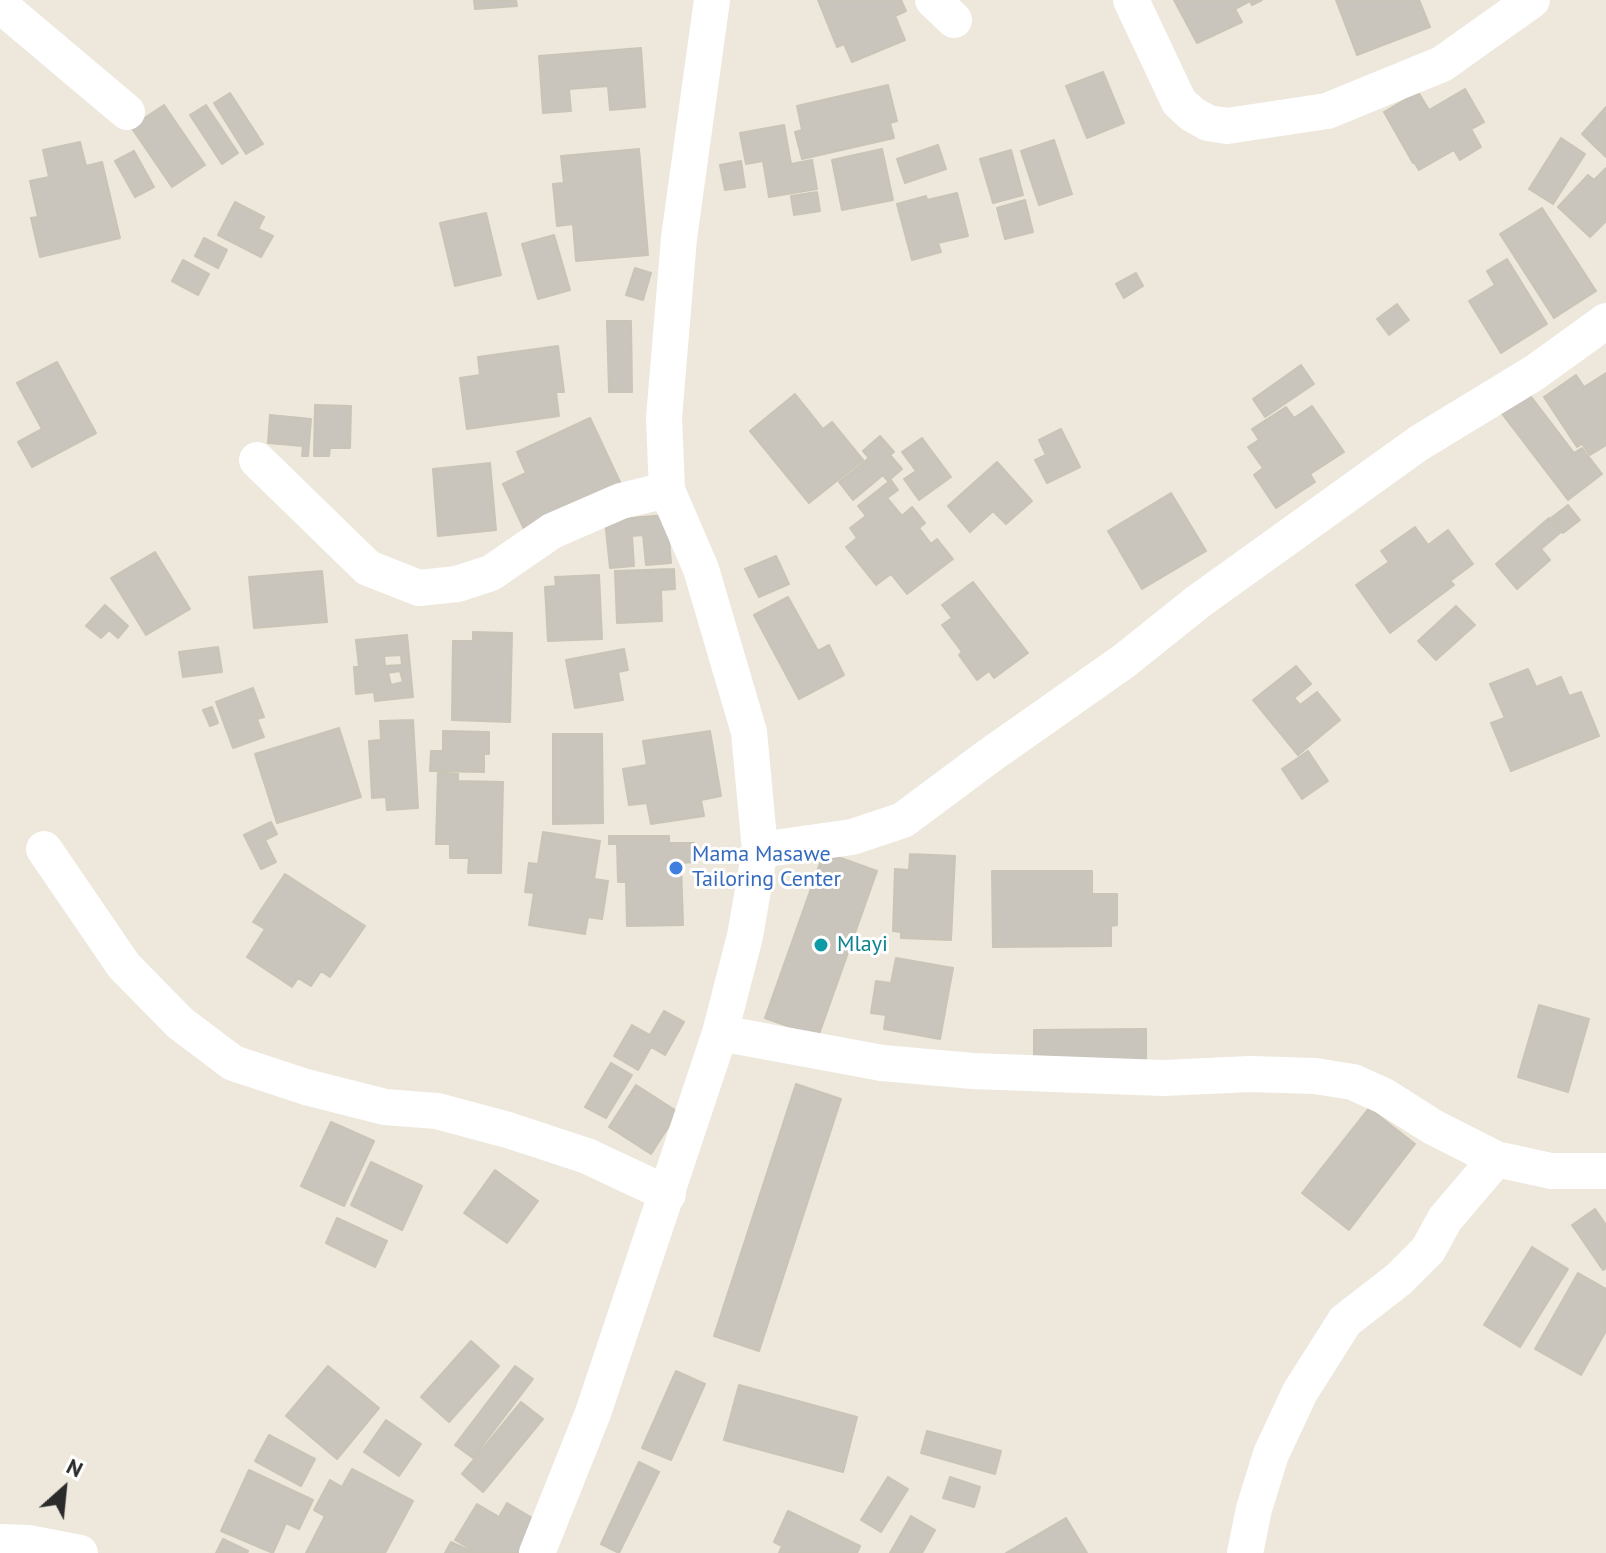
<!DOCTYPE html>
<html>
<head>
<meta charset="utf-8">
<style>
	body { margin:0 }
	#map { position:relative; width:1606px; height:1553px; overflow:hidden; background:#eee8dc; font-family:"PT Sans",sans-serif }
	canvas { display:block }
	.north { position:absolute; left:24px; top:1449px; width:80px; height:80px; -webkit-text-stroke:6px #fff; paint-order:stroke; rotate:27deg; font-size:22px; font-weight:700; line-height:32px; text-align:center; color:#2b2b2b }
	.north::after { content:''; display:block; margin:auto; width:28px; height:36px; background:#2b2b2b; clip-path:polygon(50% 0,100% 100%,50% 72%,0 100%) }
</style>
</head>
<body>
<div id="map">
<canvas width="1606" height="1553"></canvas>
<div class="north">N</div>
</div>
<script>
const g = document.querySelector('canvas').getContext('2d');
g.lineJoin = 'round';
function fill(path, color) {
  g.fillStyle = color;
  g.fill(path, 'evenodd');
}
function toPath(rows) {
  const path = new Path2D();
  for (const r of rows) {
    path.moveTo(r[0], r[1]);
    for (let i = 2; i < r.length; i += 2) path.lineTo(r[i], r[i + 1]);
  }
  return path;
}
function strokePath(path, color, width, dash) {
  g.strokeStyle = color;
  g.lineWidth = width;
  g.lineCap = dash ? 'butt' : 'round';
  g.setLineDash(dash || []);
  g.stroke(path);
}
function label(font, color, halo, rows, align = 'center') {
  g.font = font + ' "PT Sans",sans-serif';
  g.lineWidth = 6;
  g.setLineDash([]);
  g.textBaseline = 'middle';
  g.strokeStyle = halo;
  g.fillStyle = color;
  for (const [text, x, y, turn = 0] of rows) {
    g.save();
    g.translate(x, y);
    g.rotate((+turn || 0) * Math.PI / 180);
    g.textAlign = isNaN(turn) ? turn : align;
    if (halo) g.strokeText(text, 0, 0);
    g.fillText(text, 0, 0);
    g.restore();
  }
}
const building = toPath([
	[474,0,516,0,517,6,475,9,474,0],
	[818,0,901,0,906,11,895,16,905,40,852,62,844,44,837,47,818,0],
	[1174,0,1262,0,1252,5,1250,1,1235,9,1242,22,1197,43,1174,0],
	[1336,0,1419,0,1430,27,1357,55,1336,0],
	[641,48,645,107,610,110,608,86,569,89,571,111,543,113,539,56,641,48],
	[1103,72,1124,123,1087,138,1066,86,1103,72],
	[888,85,897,121,890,123,894,138,802,159,795,132,802,130,797,106,888,85],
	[1465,89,1484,122,1471,129,1481,147,1460,160,1454,150,1419,170,1414,162,1413,163,1384,112,1418,92,1429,110,1465,89],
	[230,93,263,144,246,154,214,103,230,93],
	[164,105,205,165,172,187,131,127,164,105],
	[206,105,238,153,222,164,190,115,206,105],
	[1606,107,1606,157,1582,134,1606,107],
	[784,125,791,164,812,160,817,189,769,197,763,161,746,164,740,133,784,125],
	[1561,138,1585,154,1553,204,1529,189,1561,138],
	[1054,140,1072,194,1039,205,1021,151,1054,140],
	[80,142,86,166,102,162,120,238,40,257,31,218,38,217,30,181,49,177,43,150,80,142],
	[938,145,946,169,905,183,897,159,938,145],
	[639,149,648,255,576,261,573,224,557,226,553,184,564,183,561,156,639,149],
	[882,149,893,200,842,210,832,160,882,149],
	[1011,150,1023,195,993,203,980,159,1011,150],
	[134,151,154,187,135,197,115,161,134,151],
	[741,161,745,187,725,190,720,165,741,161],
	[1606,168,1606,221,1590,237,1558,207,1588,175,1594,180,1606,168],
	[817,192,820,211,794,215,791,196,817,192],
	[957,193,968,236,938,243,941,252,912,260,897,204,926,196,927,200,957,193],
	[1025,200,1033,232,1005,239,997,208,1025,200],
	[235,202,264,217,258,229,273,236,261,257,218,235,235,202],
	[1542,208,1596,291,1554,318,1500,234,1542,208],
	[486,213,501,275,455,286,440,223,486,213],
	[554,235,570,290,538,299,522,244,554,235],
	[204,238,227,250,218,268,195,256,204,238],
	[1507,259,1547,324,1501,353,1469,301,1495,285,1487,271,1507,259],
	[183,260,209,274,198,295,172,281,183,260],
	[635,268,651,273,643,300,626,295,635,268],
	[1136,273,1143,286,1124,298,1116,284,1136,273],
	[1397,304,1409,320,1389,335,1377,319,1397,304],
	[607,321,631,321,632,392,609,392,607,321],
	[558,346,564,392,556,392,559,416,467,429,460,378,480,375,478,357,558,346],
	[57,362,96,433,32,467,18,442,42,429,17,383,57,362],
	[1301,365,1314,384,1265,417,1253,399,1301,365],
	[1606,373,1606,445,1590,455,1582,444,1577,447,1544,397,1576,375,1584,387,1606,373],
	[1526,390,1574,453,1582,448,1602,474,1568,500,1500,411,1526,390],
	[795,394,823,429,832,422,863,460,809,503,750,431,795,394],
	[315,405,351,406,350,448,330,448,329,456,314,456,315,405],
	[1312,406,1344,452,1310,474,1315,482,1276,508,1254,475,1263,468,1248,447,1259,440,1252,429,1286,407,1294,418,1312,406],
	[270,415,311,419,308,456,302,456,303,446,268,443,270,415],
	[590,418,621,484,524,529,503,484,526,473,517,452,590,418],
	[1061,429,1080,467,1047,483,1035,460,1046,455,1039,440,1061,429],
	[880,436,894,452,890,455,902,469,888,481,883,475,853,500,839,482,869,458,863,451,880,436],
	[922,438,951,477,919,500,904,479,916,471,902,452,922,438],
	[997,462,1032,501,1006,524,993,511,970,532,948,506,997,462],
	[490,463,496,530,438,536,433,469,490,463],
	[891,480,898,490,887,498,902,516,912,507,925,523,919,528,931,544,937,539,953,559,907,594,891,574,876,585,846,547,857,538,850,528,866,516,858,506,891,480],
	[1171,493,1206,551,1142,589,1108,531,1171,493],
	[1568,505,1580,520,1563,533,1551,518,1568,505],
	[667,515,671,563,646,565,643,535,632,536,634,566,610,568,605,520,667,515],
	[1549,518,1561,532,1541,549,1550,560,1517,589,1496,564,1549,518],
	[1415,527,1428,545,1448,530,1473,564,1450,581,1454,585,1390,633,1356,585,1389,562,1381,551,1415,527],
	[155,552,190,609,146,635,111,578,155,552],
	[776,556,789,584,759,597,745,569,776,556],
	[674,569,675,589,661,590,662,621,617,623,615,571,674,569],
	[322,571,327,622,254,628,249,577,322,571],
	[599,575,602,639,548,641,545,587,556,586,555,577,599,575],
	[973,582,1028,653,994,678,989,671,977,680,959,655,962,652,942,625,952,618,942,605,973,582],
	[788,597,818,651,829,645,844,675,799,699,754,615,788,597],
	[105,605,128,626,118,638,109,630,101,638,86,626,105,605],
	[1456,606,1475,625,1436,660,1418,641,1456,606],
	[473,632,512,633,510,722,452,720,453,641,473,641,473,632],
	[407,635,413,697,375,701,374,692,356,694,354,667,359,667,356,640,407,635],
	[401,655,402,665,385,666,384,656,401,655],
	[400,671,403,682,391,685,388,673,400,671],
	[218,647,222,672,183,677,179,652,218,647],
	[624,649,628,670,618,672,623,700,575,708,566,660,624,649],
	[1296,666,1311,684,1294,698,1300,705,1317,692,1340,720,1298,755,1253,700,1296,666],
	[1528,669,1536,687,1561,677,1569,696,1581,692,1599,736,1511,771,1491,723,1505,718,1490,684,1528,669],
	[253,688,264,717,257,719,264,737,233,748,216,702,253,688],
	[212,707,218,723,210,726,203,710,212,707],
	[413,720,418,808,387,810,386,797,372,798,369,741,381,740,380,721,413,720],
	[339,728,361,797,277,823,255,754,339,728],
	[443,731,489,732,489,754,484,754,484,772,430,771,431,751,443,751,443,731],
	[710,731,721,796,701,800,704,816,651,824,647,803,629,805,623,769,647,765,643,741,710,731],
	[553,734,602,734,603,823,553,824,553,734],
	[1308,751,1328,781,1302,799,1282,769,1308,751],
	[438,773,458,774,458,781,503,782,501,873,468,873,469,858,450,858,450,844,436,844,438,773],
	[271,822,277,834,265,840,276,862,261,869,244,835,271,822],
	[543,832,600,841,594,879,608,881,602,919,588,917,585,934,529,925,534,893,525,892,529,863,538,864,543,832],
	[609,836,669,836,669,843,694,843,694,862,681,863,683,925,627,926,626,882,618,882,617,844,609,844,609,836],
	[824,852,877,871,818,1037,765,1018,824,852],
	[910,854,955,856,951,940,901,938,901,932,893,931,895,869,909,870,910,854],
	[992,871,1092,871,1092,894,1117,894,1117,925,1111,926,1111,946,993,947,992,871],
	[285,874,365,926,330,977,321,971,311,986,298,978,292,987,247,957,265,929,253,922,285,874],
	[896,958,953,968,940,1039,884,1029,886,1015,871,1013,876,981,891,983,896,958],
	[1539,1005,1589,1019,1568,1092,1518,1077,1539,1005],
	[664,1011,684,1022,665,1055,651,1047,638,1070,614,1056,632,1025,650,1035,664,1011],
	[1146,1029,1146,1062,1034,1062,1034,1030,1146,1029],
	[611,1063,632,1075,606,1118,585,1107,611,1063],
	[796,1084,841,1099,759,1351,714,1336,796,1084],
	[636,1085,678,1112,651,1154,609,1127,636,1085],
	[1369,1108,1415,1144,1349,1230,1302,1193,1369,1108],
	[331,1122,374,1141,344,1206,301,1186,331,1122],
	[371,1162,422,1186,402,1230,351,1205,371,1162],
	[495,1170,538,1201,507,1243,464,1213,495,1170],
	[1595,1209,1606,1225,1606,1268,1603,1270,1572,1225,1595,1209],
	[337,1218,387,1241,375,1267,326,1243,337,1218],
	[1532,1247,1568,1269,1520,1347,1484,1325,1532,1247],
	[1578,1273,1606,1289,1606,1331,1581,1375,1535,1349,1578,1273],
	[471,1341,499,1366,449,1422,421,1397,471,1341],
	[328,1366,379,1408,337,1459,286,1416,328,1366],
	[515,1366,533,1379,473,1458,455,1445,515,1366],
	[676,1371,705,1384,671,1460,642,1448,676,1371],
	[739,1385,857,1417,843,1472,724,1440,739,1385],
	[521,1402,543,1419,483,1492,462,1474,521,1402],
	[386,1420,421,1444,399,1476,364,1452,386,1420],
	[927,1431,1001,1451,995,1474,921,1453,927,1431],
	[269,1435,315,1459,301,1486,255,1461,269,1435],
	[639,1462,659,1472,619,1553,601,1544,639,1462],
	[352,1469,413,1501,385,1553,306,1553,325,1516,314,1510,330,1480,342,1487,352,1469],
	[249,1470,313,1500,299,1529,286,1523,273,1553,221,1531,249,1470],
	[888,1477,908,1489,881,1532,861,1520,888,1477],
	[950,1477,980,1487,974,1507,943,1498,950,1477],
	[507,1503,539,1522,521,1553,478,1553,455,1540,477,1504,499,1517,507,1503],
	[788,1511,860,1546,857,1553,779,1553,782,1546,774,1542,788,1511],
	[911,1516,935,1530,922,1553,890,1553,911,1516],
	[1066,1518,1087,1553,1006,1553,1066,1518],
	[223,1539,248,1551,247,1553,216,1553,223,1539],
	[451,1542,475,1553,445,1553,451,1542]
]);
const minor = toPath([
	[933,0,954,20],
	[1131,0,1179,102,1192,114,1208,123,1227,126,1327,111,1442,64,1532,0],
	[0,5,127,112],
	[257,460,368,568,419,588,457,584,491,573,552,531,621,501,667,490],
	[44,849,124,966,180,1023,233,1063,306,1087,385,1107,437,1111,508,1130,587,1156,668,1194],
	[760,850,852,837,903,820,989,756,1124,661,1199,601,1419,443,1534,373,1606,321],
	[720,1033,882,1063,973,1071,1163,1078,1251,1074,1315,1076,1353,1082,1384,1096,1433,1127,1496,1159,1551,1171,1606,1171],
	[0,1542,28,1543,80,1553],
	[537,1553,593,1413,720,1033,745,936,760,850,749,732,701,569,667,490,664,418,679,238,712,0],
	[1245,1553,1254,1509,1271,1454,1300,1392,1345,1321,1399,1279,1428,1250,1445,1219,1496,1159]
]);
const markers = [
	[676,868,8,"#3f7fe0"],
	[821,945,8,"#0f9aa8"]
];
const shopNames = [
	["Mama Masawe",692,855],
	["Tailoring Center",692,880]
];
const cultureNames = [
	["Mlayi",837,945]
];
fill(building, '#c9c5bc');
strokePath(building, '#c9c4b6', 2);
strokePath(minor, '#fff', 36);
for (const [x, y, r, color] of markers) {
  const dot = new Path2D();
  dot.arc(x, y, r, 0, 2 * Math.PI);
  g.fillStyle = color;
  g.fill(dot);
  strokePath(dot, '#fff', 3);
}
label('22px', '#366cbe', '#fff', shopNames, 'left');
label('22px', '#0d838f', '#fff', cultureNames, 'left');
</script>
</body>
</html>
